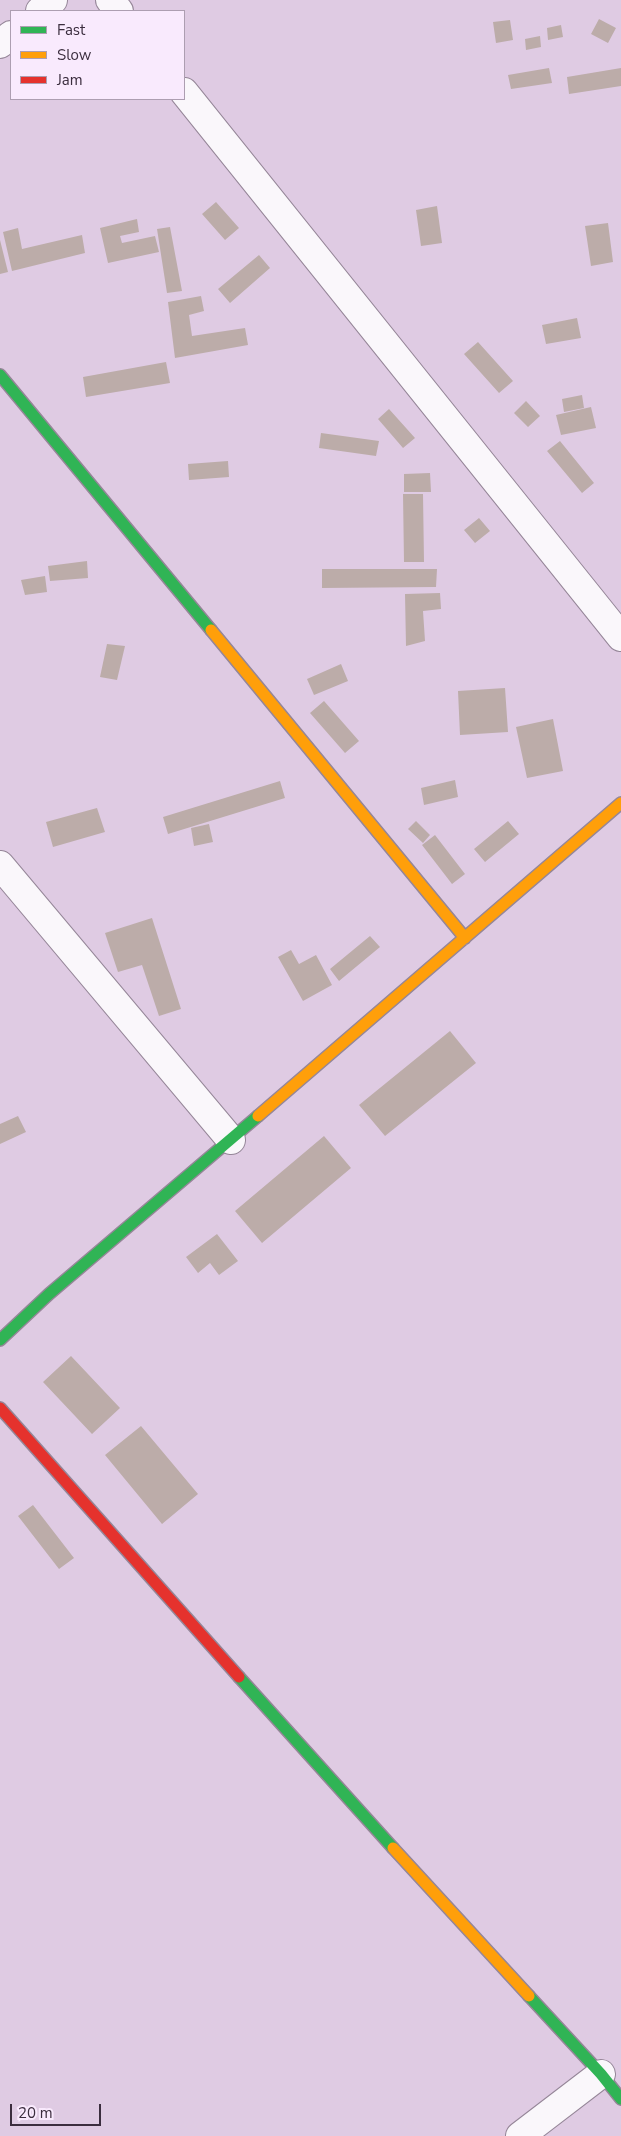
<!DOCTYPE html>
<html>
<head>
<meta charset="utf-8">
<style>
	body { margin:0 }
	#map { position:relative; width:621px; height:2136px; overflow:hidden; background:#dfcbe3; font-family:"Nunito Sans",sans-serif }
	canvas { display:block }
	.legend { position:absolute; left:10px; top:10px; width:175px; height:90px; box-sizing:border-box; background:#f9eafd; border:1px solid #ad9eb1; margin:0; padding:6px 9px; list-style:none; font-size:15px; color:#3b2d3e }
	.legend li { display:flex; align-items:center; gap:10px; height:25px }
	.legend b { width:25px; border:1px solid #ad9eb1 }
	.scale { position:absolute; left:10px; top:2104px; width:91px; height:22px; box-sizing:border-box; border:2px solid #3b2d3e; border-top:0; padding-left:6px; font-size:15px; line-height:18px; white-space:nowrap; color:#3b2d3e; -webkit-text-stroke:4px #f9eafd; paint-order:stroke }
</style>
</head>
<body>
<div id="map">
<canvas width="621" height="2136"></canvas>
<ul class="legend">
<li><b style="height:6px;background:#30b455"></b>Fast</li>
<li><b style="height:6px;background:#ff9f0a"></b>Slow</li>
<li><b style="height:6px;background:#e5322d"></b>Jam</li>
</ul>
<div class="scale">20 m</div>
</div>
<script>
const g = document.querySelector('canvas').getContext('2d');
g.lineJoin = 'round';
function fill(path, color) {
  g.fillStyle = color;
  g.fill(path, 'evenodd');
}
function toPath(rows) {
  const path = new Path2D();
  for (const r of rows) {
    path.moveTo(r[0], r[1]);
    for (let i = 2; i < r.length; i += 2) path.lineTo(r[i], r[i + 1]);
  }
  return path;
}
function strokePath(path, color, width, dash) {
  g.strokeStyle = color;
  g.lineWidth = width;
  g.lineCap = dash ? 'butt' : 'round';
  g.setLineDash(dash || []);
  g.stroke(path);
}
const building = toPath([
	[599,19,616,28,608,43,591,34],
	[510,20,513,40,496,43,493,22],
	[561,25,563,37,548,40,547,28],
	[540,36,541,47,526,50,525,39],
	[549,68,552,83,511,89,508,75],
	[621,68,621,86,569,94,567,77],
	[216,202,239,228,225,240,202,214],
	[437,206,442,243,421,246,416,210],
	[137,219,139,232,120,236,122,243,155,236,159,252,108,263,100,228],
	[608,223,613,262,591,266,585,226],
	[170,227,182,291,167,293,157,229],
	[18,228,22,249,82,235,85,253,12,271,3,232],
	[0,240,8,272,0,274],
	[259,255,270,268,230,303,218,289],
	[201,296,204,311,189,315,192,336,245,328,248,345,175,358,168,302],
	[577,318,581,338,546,344,542,325],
	[478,342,513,381,499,393,464,354],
	[166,362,170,383,86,397,83,377],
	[582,395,584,408,564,412,562,399],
	[526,401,540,416,528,427,514,413],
	[591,407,596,428,561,435,556,415],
	[389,409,415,438,403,448,378,419],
	[321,433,379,441,376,456,319,448],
	[560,441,594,483,582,493,547,451],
	[228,461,229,477,189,480,188,464],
	[430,473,431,492,404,492,404,474],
	[403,494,423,494,424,562,404,562],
	[479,518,490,531,475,543,464,530],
	[87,561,88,578,50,581,48,566],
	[322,569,437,569,436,587,322,588],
	[45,576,47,592,25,595,21,580],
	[440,593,441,609,423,611,425,641,406,646,405,594],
	[107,644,125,646,117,680,100,677],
	[341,664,348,681,314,695,307,679],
	[505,688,508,732,460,735,458,691],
	[324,701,359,741,345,753,310,713],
	[553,719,563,771,527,778,516,727],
	[455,780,458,797,424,805,421,788],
	[280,781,285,798,168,834,163,817],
	[97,808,105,832,53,847,46,822],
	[416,821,430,835,423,843,408,829],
	[508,821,519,834,485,862,474,849],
	[209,824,213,842,194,846,191,828],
	[435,835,465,874,452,884,422,845],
	[152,918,181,1009,159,1016,142,965,118,972,105,933],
	[370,936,380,947,339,981,330,969],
	[291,950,299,964,316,955,332,985,303,1001,278,957],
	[450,1031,476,1063,385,1136,359,1105],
	[18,1116,26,1132,0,1144,0,1124],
	[324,1136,351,1168,262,1243,235,1211],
	[217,1234,238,1261,219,1275,210,1263,198,1273,186,1257],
	[71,1356,120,1408,92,1434,43,1382],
	[141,1426,198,1494,162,1524,105,1455],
	[33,1505,74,1558,59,1569,18,1516]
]);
const street = toPath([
	[110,0,119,11],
	[40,11,53,0],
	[0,44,11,35],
	[184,92,621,637],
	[0,865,231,1140],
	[520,2136,601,2074]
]);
const fast = toPath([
	[0,375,211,630],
	[0,1340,49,1294,258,1116],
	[239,1677,393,1848],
	[529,1996,601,2074,621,2099]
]);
const slow = toPath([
	[211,630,465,938],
	[258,1116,621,803],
	[393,1848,529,1996]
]);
const jam = toPath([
	[0,1408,239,1677]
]);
fill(building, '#bcaca9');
strokePath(street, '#958698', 30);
strokePath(fast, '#958698', 14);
strokePath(slow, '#958698', 14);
strokePath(jam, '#958698', 14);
strokePath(street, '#faf7fb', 28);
strokePath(fast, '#30b455', 11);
strokePath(slow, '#ff9f0a', 11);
strokePath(jam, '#e5322d', 11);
</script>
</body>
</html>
